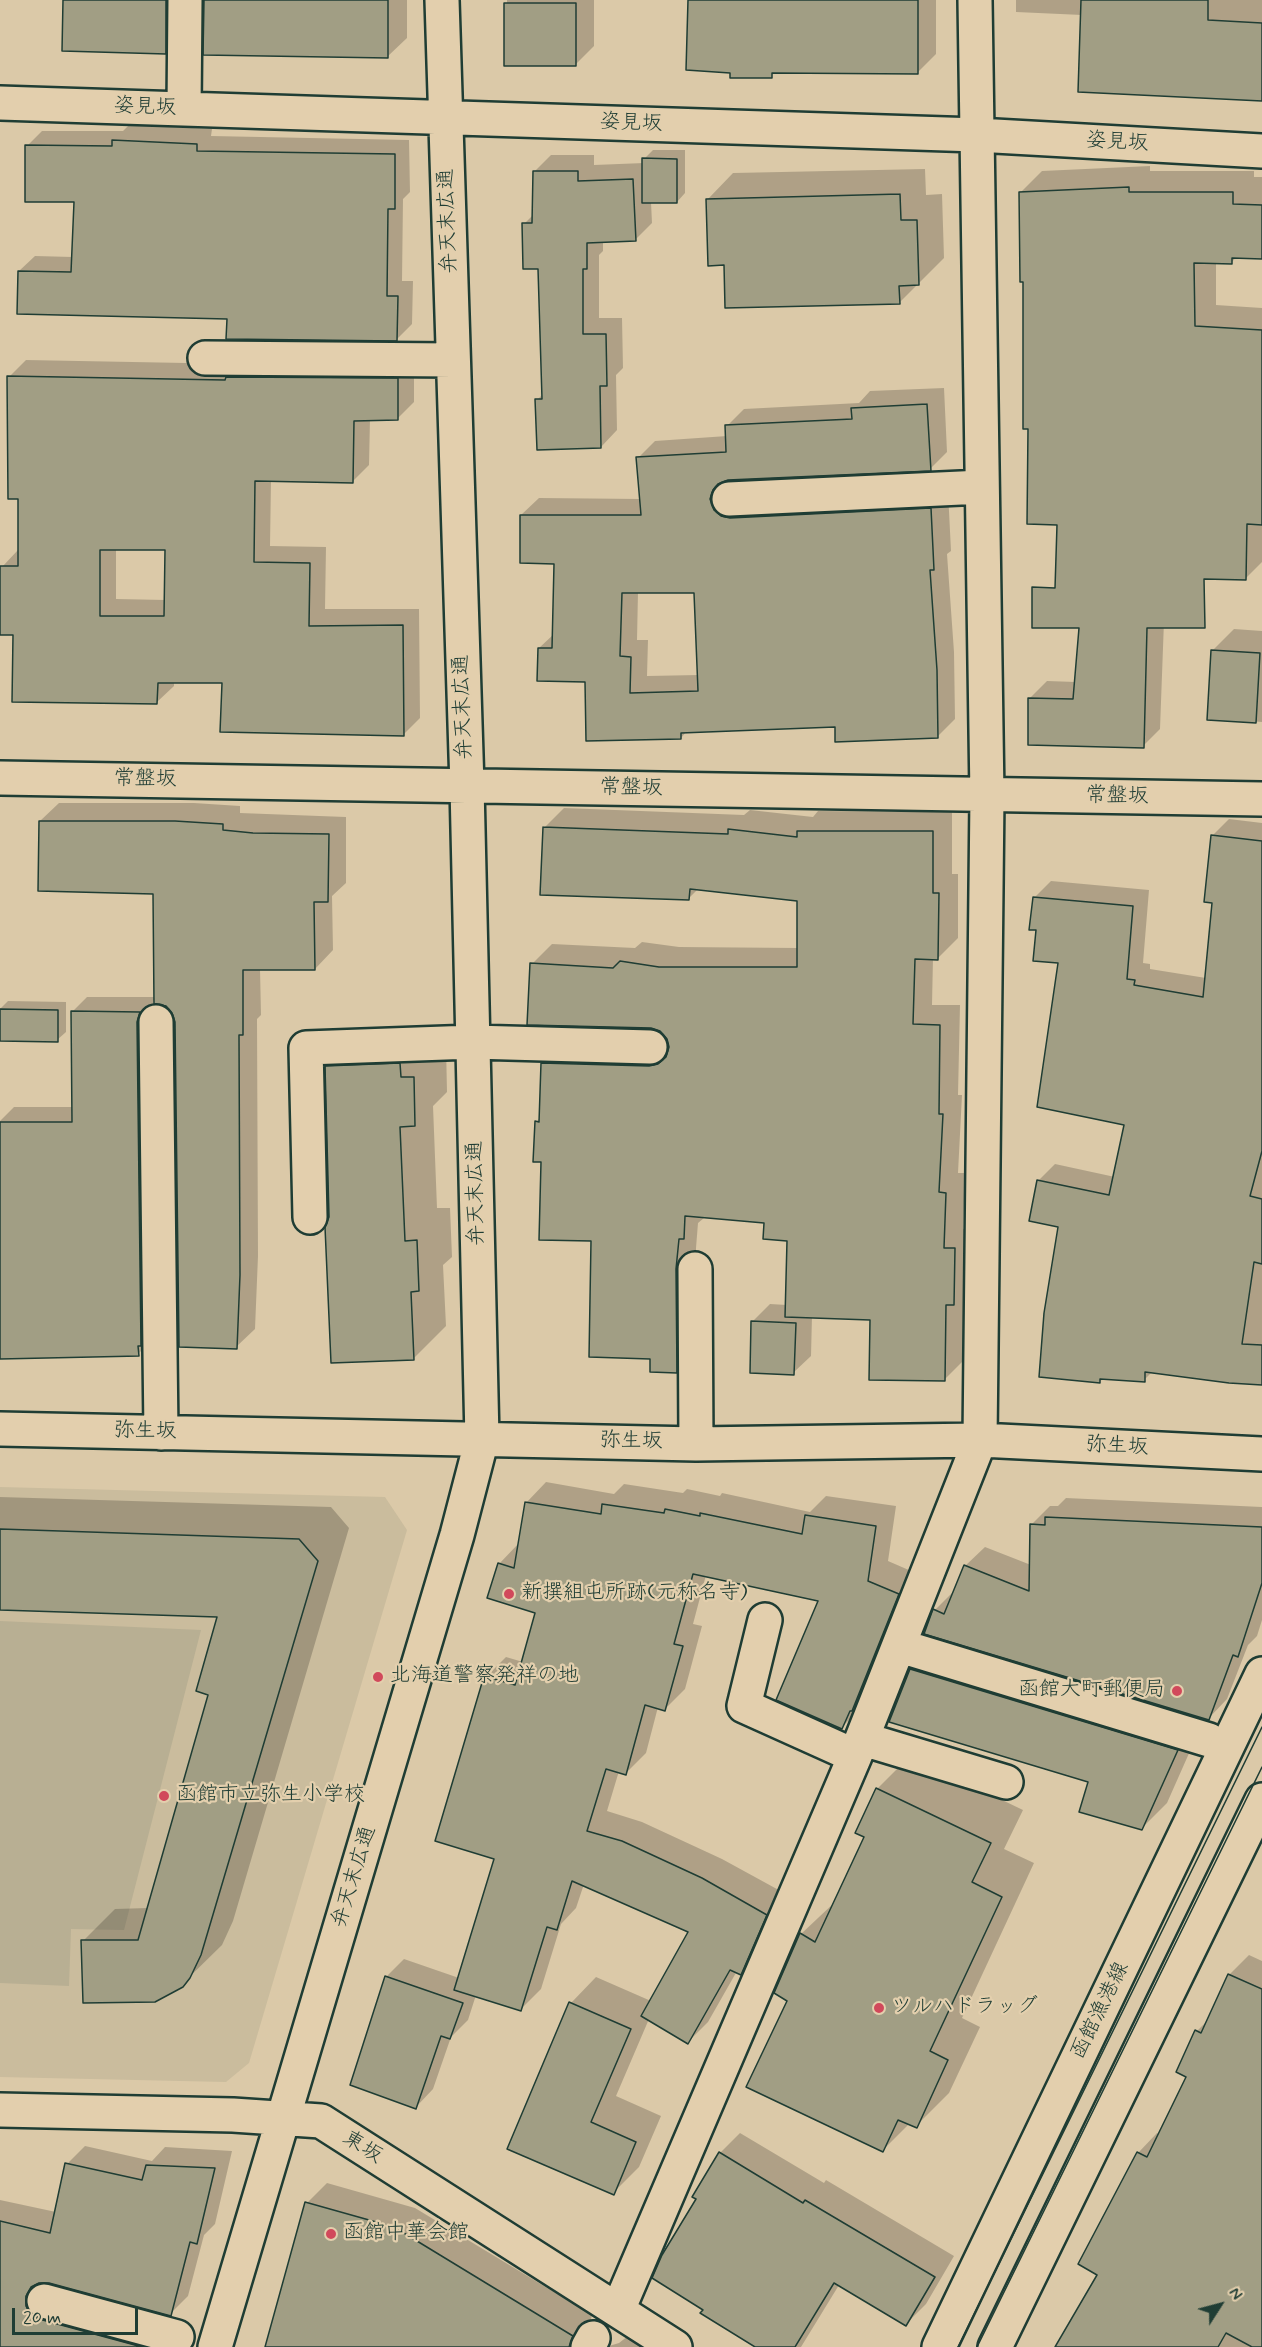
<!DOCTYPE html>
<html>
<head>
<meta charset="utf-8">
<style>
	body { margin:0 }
	#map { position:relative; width:1262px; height:2347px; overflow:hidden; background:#dbc9a8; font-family:Mynerve,sans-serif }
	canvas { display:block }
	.north { position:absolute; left:1190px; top:2275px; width:60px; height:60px; -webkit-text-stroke:4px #e3cfad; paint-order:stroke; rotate:54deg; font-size:16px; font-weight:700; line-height:24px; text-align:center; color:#1f3d34 }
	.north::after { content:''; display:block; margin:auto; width:21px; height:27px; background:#1f3d34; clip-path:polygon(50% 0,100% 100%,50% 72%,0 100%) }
	.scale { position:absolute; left:12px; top:2308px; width:126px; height:27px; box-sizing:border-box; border:3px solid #1f3d34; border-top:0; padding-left:8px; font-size:18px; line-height:21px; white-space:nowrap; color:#1f3d34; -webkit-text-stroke:4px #e3cfad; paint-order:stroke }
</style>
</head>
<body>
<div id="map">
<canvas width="1262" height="2347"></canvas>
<div class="north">N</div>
<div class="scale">20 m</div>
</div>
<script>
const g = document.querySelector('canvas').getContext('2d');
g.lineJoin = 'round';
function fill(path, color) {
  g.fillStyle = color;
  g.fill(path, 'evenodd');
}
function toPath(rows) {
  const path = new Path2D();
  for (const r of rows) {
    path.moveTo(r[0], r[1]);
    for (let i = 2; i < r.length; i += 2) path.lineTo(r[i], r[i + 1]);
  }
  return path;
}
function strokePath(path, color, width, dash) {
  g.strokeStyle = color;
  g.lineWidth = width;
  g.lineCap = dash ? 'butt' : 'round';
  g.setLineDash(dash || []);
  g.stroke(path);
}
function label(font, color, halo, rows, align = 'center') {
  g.font = font + ' Mynerve,"Klee One",sans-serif';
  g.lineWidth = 4.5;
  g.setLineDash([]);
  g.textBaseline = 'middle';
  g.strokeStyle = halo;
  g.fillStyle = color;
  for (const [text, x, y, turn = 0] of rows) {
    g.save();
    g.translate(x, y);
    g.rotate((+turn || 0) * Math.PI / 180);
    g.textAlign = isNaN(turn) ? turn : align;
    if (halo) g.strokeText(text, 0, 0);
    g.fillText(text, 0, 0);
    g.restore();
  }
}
const built = toPath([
	[0,1487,385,1497,407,1530,249,2063,226,2082,0,2077]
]);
const green = toPath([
	[0,1621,201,1630,124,1930,71,1929,69,1986,0,1983]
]);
const shadow = toPath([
	[65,0,185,0,184,34,165,53],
	[205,0,407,0,407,38,387,57],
	[507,0,594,0,594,46,575,65,506,65],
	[689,0,936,0,936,54,917,73,775,72,771,76],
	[1016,0,1262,0,1262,101,1082,15,1016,12],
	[129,125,212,129,211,136,409,140,410,192,403,199,402,281,413,281,412,324,397,339,228,317,19,271,35,256,73,257,75,200,27,146,42,131,123,131],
	[653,150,685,150,685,193,677,202,651,202,652,223,635,240,603,241,603,251,599,255,599,318,622,318,623,368,616,375,617,430,601,447,537,400,543,394,539,268,524,224,534,214,534,172,551,155,594,155,594,165,644,163,644,159],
	[1150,166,1150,171,1254,171,1254,177,1262,177,1262,257,1237,256,1232,262,1216,262,1216,305,1262,308,1262,562,1246,578,1059,523,1029,428,1020,193,1042,171],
	[925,169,926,195,942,194,944,258,899,303,725,264,708,199,733,173],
	[26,360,240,364,414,362,414,402,397,419,370,419,369,465,352,482,271,480,270,546,326,547,325,609,419,609,420,718,404,734,223,681,174,681,174,686,157,702,15,634,2,567,18,550,19,498,9,377],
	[116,548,166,548,166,600,116,599],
	[944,388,947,452,930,469,728,479,727,481,731,492,948,491,951,551,947,554,954,652,955,719,937,737,836,725,687,731,681,738,586,681,539,648,554,634,555,562,521,515,539,498,641,499,638,458,655,441,727,436,727,426,744,409,859,403,870,391],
	[638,592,696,592,698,675,647,676,648,640,637,640],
	[1164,621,1160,729,1143,746,1030,698,1047,681,1076,682,1080,634],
	[1234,629,1262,631,1262,722,1209,718,1212,651],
	[59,803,194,803,240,806,240,813,346,817,346,883,332,896,333,950,315,969,260,969,261,1015,257,1019,258,1256,255,1329,236,1347,155,892,40,821],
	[564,808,744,815,750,810,813,817,818,811,952,812,952,874,958,874,958,938,938,958,933,958,932,1005,960,1005,958,1095,962,1095,958,1173,965,1173,963,1229,974,1229,965,1292,964,1360,944,1380,871,1319,812,1316,811,1356,793,1373,752,1322,770,1304,787,1305,789,1239,766,1221,704,1218,698,1223,696,1248,696,1351,676,1371,652,1357,592,1240,542,1161,536,1122,541,1117,543,1063,563,1043,670,1046,668,1038,661,1030,532,964,552,944,635,948,642,942,679,947,799,948,799,900,698,889,689,898,544,828],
	[1229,819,1262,823,1262,1383,1153,1371,1144,1380,1104,1378,1099,1382,1060,1226,1038,1181,1055,1164,1115,1177,1126,1124,1060,962,1037,929,1034,898,1051,881,1149,890,1143,963,1150,964,1150,969,1206,978,1213,902,1212,836],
	[87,997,155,997,152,1006,156,1329,153,1339,138,1354,0,1357,0,1121,14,1107,73,1107,72,1012],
	[8,1001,66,1002,66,1032,57,1040,0,1039,0,1009],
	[360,1034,446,1045,447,1092,433,1106,437,1208,450,1208,452,1257,443,1265,446,1326,413,1359,330,1217,327,1067],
	[546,1482,614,1494,624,1484,683,1493,687,1489,720,1496,722,1493,810,1512,826,1496,896,1506,888,1561,918,1574,862,1707,841,1728,820,1600,706,1575,693,1624,702,1626,685,1689,665,1709,658,1707,646,1753,626,1773,619,1771,607,1811,642,1822,722,1859,786,1894,761,1953,741,1973,737,1971,708,2022,688,2042,649,2019,616,2096,661,2116,639,2167,613,2193,509,2148,571,2003,596,1977,651,2001,690,1932,584,1884,576,1908,561,1924,541,1989,521,2009,476,1995,468,2020,451,2037,433,2089,416,2107,386,1977,404,1959,459,1978,496,1858,486,1677,506,1657,523,1662,537,1612,499,1564,519,1543,526,1503],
	[0,1497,331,1507,349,1528,233,1921,222,1945,174,1992,155,2000,83,1941,115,1909,148,1908,210,1694,219,1615,0,1609],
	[1066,1498,1262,1507,1262,1620,1257,1636,1248,1645,1227,1699,1208,1719,926,1633,935,1610,954,1591,965,1566,985,1547,1031,1565,1031,1525,1050,1506,1058,1506],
	[937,1644,1202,1724,1167,1803,1141,1829,1089,1781,911,1669],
	[910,1756,1023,1810,1004,1849,1034,1863,962,2018,980,2027,949,2093,916,2126,910,2123,883,2150,789,2000,801,1934,835,1902,866,1837,877,1789],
	[1249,1955,1262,1961,1262,2347,1057,2347,1099,2274,1138,2153,1157,2133,1160,2135,1188,2077,1197,2031,1210,2018,1230,1974],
	[740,2133,824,2183,826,2180,954,2256,926,2304,906,2324,839,2285,801,2347,755,2347,705,2309,698,2198,720,2153],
	[85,2146,152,2161,165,2147,232,2151,215,2224,204,2235,188,2296,170,2314,44,2282,44,2288,175,2347,0,2347,0,2200,56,2212,67,2164],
	[327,2183,415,2208,592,2315,589,2327,599,2343,609,2346,619,2343,628,2336,645,2347,267,2347,307,2203]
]);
const building = toPath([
	[63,0,166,0,166,54,62,51,63,0],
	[204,0,388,0,388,58,203,55,204,0],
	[688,0,918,0,918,74,772,73,772,78,730,78,730,73,686,70,688,0],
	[1081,0,1208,0,1208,20,1262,23,1262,101,1078,92,1081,0],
	[504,3,576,3,576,66,504,66,504,3],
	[112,140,197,144,197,151,395,154,395,209,388,209,387,296,398,296,397,341,226,339,227,319,17,314,18,271,71,272,74,202,25,202,25,145,112,146,112,140],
	[642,158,677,159,677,203,642,203,642,158],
	[533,171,578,171,578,181,633,179,636,241,587,243,587,269,583,269,583,334,606,334,607,386,600,386,601,448,537,450,535,399,542,399,538,269,523,269,522,223,532,223,533,171],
	[1129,187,1129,192,1233,192,1233,204,1262,205,1262,259,1232,258,1232,264,1194,263,1195,326,1262,330,1262,525,1247,524,1246,580,1204,579,1205,628,1147,628,1144,748,1028,745,1028,698,1073,699,1079,628,1032,628,1032,587,1055,588,1057,525,1027,524,1028,429,1023,429,1023,282,1020,282,1019,192,1129,187],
	[900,194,901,220,917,220,919,285,899,286,900,304,725,308,724,265,708,266,706,199,900,194],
	[7,376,225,380,226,377,398,378,398,420,354,421,353,483,255,481,254,562,310,563,309,626,403,625,404,736,220,732,222,683,158,683,157,704,12,702,13,635,0,635,0,566,18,566,18,499,8,499,7,376],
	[100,550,165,550,164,616,100,616,100,550],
	[927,404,931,471,728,480,718,484,713,490,710,499,714,510,721,516,730,518,931,508,934,570,930,570,937,670,938,738,835,742,835,727,681,733,681,739,586,741,585,682,537,681,538,648,552,648,554,564,520,563,520,515,641,515,636,457,726,452,725,425,852,419,851,408,927,404],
	[622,593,694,593,698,691,630,693,631,657,620,656,622,593],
	[1211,650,1260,653,1256,723,1207,720,1211,650],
	[39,821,175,821,223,824,223,830,253,833,329,834,328,902,314,902,315,970,243,970,243,1035,239,1035,240,1275,237,1349,179,1347,175,1022,172,1013,166,1006,154,1004,153,894,38,891,39,821],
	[543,827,728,834,728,829,797,837,797,831,933,831,933,893,939,893,938,960,915,959,913,1024,940,1025,939,1114,943,1114,939,1192,946,1193,944,1248,955,1248,954,1305,946,1305,945,1381,869,1380,870,1320,785,1317,787,1241,763,1239,764,1223,685,1216,684,1239,679,1239,676,1269,677,1373,650,1372,650,1359,589,1357,591,1241,539,1240,541,1162,533,1162,535,1121,539,1122,541,1063,649,1066,658,1064,666,1057,669,1047,667,1039,660,1031,651,1028,527,1025,530,963,613,968,620,961,659,967,797,967,797,901,690,889,689,900,540,895,543,827],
	[1211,835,1262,841,1262,1151,1250,1196,1262,1199,1262,1264,1254,1262,1242,1344,1262,1345,1262,1385,1229,1383,1145,1372,1145,1382,1100,1379,1100,1383,1039,1377,1044,1313,1058,1227,1029,1221,1037,1180,1109,1195,1124,1125,1037,1107,1058,963,1033,961,1036,930,1029,930,1033,897,1133,906,1127,979,1135,980,1134,985,1203,997,1212,903,1204,902,1211,835],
	[0,1009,58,1010,58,1042,0,1041,0,1009],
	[71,1011,140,1012,137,1022,141,1346,138,1346,139,1356,0,1359,0,1122,72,1122,71,1011],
	[400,1063,401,1077,414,1077,415,1126,400,1127,405,1241,417,1240,419,1291,411,1292,414,1360,331,1363,325,1227,329,1217,325,1066,400,1063],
	[751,1321,796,1323,794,1375,750,1373,751,1321],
	[525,1502,601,1514,602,1504,664,1513,665,1509,700,1516,700,1513,802,1534,805,1515,876,1526,868,1581,899,1594,852,1711,850,1711,842,1729,776,1700,818,1601,693,1574,674,1644,683,1646,665,1711,645,1705,626,1775,606,1769,587,1831,622,1841,702,1878,767,1915,741,1975,730,1970,688,2044,641,2016,688,1932,572,1881,557,1930,547,1927,521,2011,454,1990,494,1859,435,1841,484,1676,515,1685,535,1613,487,1598,498,1563,514,1568,525,1502],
	[1045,1517,1262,1527,1262,1583,1238,1657,1233,1655,1209,1720,924,1634,933,1609,944,1614,964,1565,1029,1591,1030,1524,1045,1525,1045,1517],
	[0,1529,299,1539,318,1561,201,1955,190,1978,183,1987,155,2002,83,2003,81,1940,138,1940,208,1695,196,1691,217,1617,0,1610,0,1529],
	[910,1669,1178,1750,1142,1830,1079,1812,1088,1782,889,1722,910,1669],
	[876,1788,991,1843,972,1882,1002,1897,930,2051,948,2060,917,2128,898,2120,883,2152,746,2087,787,2001,774,1993,800,1933,815,1942,864,1837,855,1833,876,1788],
	[1228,1974,1262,1989,1262,2347,1252,2347,1226,2333,1218,2347,1055,2347,1097,2275,1078,2264,1137,2152,1147,2157,1186,2077,1176,2072,1195,2030,1201,2033,1228,1974],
	[385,1976,463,2003,450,2039,441,2036,416,2109,350,2085,385,1976],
	[569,2002,631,2029,591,2122,636,2142,614,2195,507,2149,569,2002],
	[719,2152,803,2203,805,2200,935,2277,906,2326,834,2283,795,2347,755,2347,700,2313,703,2310,652,2278,662,2255,696,2199,692,2197,719,2152],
	[65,2163,142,2180,146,2165,215,2168,197,2244,190,2242,171,2316,49,2283,39,2283,31,2287,26,2296,26,2306,30,2314,39,2319,142,2347,0,2347,0,2221,50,2233,65,2163],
	[305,2202,394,2227,573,2336,569,2347,265,2347,305,2202]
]);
const minor = toPath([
	[0,103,977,135,1262,151],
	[184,109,185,0],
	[205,358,453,360],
	[729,499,982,487],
	[0,778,1262,799],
	[156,1022,161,1433],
	[310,1217,306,1048,473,1042,650,1047],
	[695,1269,696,1444],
	[0,1429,696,1444,980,1440,1262,1454],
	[765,1620,744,1706,855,1756],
	[900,1646,1209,1740],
	[863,1739,1006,1782],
	[0,2110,233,2115,321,2121,675,2347],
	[44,2301,177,2337],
	[618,2310,855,1756,980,1440,987,796,975,0],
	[215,2347,457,1535,482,1439,467,786,442,0],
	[588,2347,593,2338]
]);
const major = toPath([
	[939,2347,1262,1674],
	[995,2347,1262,1800]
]);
const tram = toPath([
	[958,2347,1262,1727],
	[977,2347,1262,1767]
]);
const markers = [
	[509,1594,6,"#d1495b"],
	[378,1677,6,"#d1495b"],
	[1177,1691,6,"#d1495b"],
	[164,1796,6,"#d1495b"],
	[879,2008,6,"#d1495b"],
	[331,2234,6,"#d1495b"]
];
const streetNames = [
	["姿見坂",145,108,2],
	["姿見坂",631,124,2],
	["姿見坂",1117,143,3],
	["弁天末広通",449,221,-92],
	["弁天末広通",464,707,-92],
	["常盤坂",145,780,1],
	["常盤坂",631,789,1],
	["常盤坂",1117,797,1],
	["弁天末広通",477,1193,-91],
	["弥生坂",145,1432,1],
	["弥生坂",631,1442,1],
	["弥生坂",1117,1447,3],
	["弁天末広通",355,1877,-73],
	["函館漁港線",1101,2011,-64],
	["東坂",362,2148,32]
];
const poiNames = [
	["新撰組屯所跡(元称名寺)",521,1594],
	["北海道警察発祥の地",390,1677],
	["函館大町郵便局",1165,1691,"right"],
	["函館市立弥生小学校",176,1796],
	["ツルハドラッグ",891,2008],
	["函館中華会館",343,2234]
];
fill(built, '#cabc9d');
fill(green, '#b8af93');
fill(shadow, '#0003');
fill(building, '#a19e84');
strokePath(building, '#1f3d34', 1.5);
strokePath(minor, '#1f3d34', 38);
strokePath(major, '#1f3d34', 38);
strokePath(minor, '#e3cfad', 33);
strokePath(major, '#e3cfad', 33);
strokePath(tram, '#1f3d34', 1.5);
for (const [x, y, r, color] of markers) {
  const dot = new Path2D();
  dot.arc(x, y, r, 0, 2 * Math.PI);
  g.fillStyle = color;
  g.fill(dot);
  strokePath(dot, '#e3cfad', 2);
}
label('21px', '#1f3d34', '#e3cfad', streetNames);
label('21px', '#1f3d34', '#e3cfad', poiNames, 'left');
</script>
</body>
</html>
